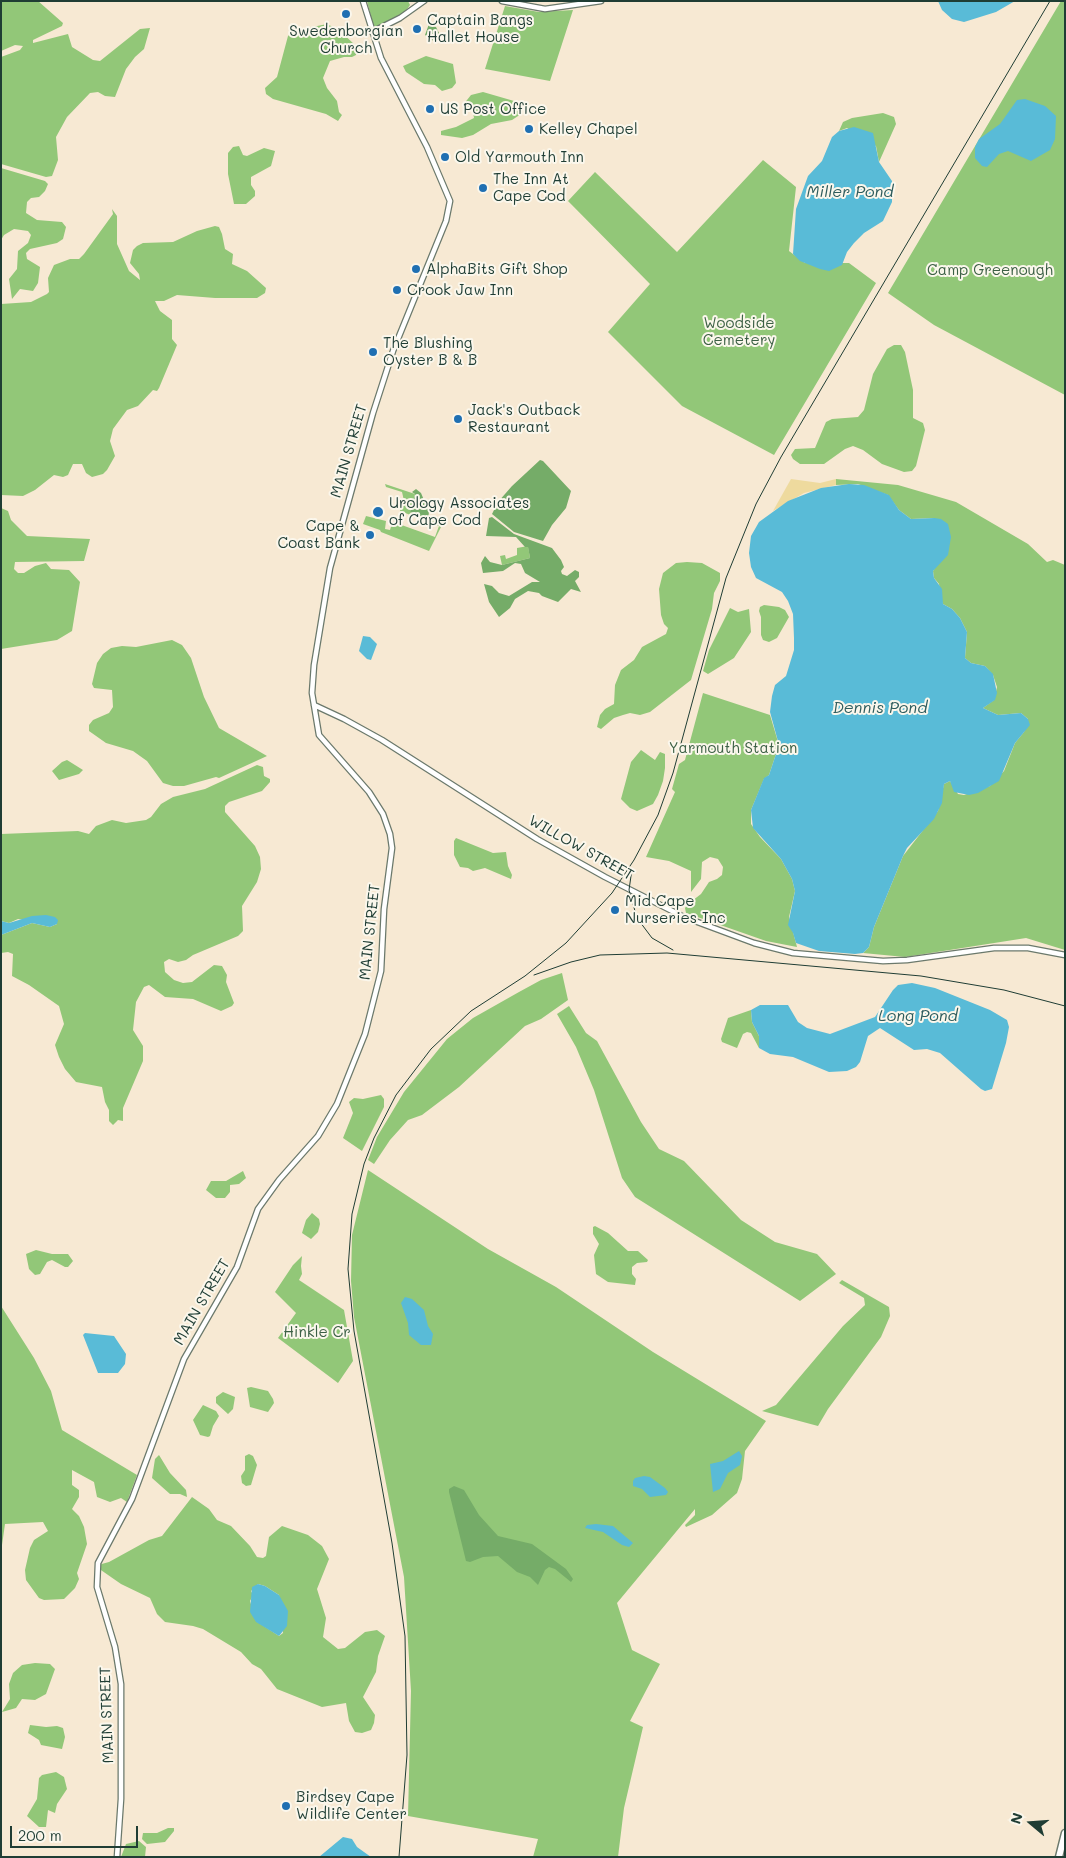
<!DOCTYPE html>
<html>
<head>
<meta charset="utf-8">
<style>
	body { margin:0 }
	#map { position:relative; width:1066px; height:1858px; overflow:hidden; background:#f7e9d3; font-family:Mali,sans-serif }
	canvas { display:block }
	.frame { position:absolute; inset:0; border:2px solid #1f3d34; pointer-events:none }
	.north { position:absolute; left:1006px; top:1798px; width:50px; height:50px; -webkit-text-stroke:4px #fbf7ec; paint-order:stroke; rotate:288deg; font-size:14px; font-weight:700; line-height:20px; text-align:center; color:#1f3d34 }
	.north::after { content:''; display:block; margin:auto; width:18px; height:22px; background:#1f3d34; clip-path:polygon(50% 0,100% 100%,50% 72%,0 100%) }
	.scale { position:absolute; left:10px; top:1826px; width:128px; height:22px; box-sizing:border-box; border:2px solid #1f3d34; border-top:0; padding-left:6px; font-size:15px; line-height:18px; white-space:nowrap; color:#1f3d34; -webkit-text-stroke:4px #fbf7ec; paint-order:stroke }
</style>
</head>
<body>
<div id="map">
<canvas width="1066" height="1858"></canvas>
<div class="frame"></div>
<div class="north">N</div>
<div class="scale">200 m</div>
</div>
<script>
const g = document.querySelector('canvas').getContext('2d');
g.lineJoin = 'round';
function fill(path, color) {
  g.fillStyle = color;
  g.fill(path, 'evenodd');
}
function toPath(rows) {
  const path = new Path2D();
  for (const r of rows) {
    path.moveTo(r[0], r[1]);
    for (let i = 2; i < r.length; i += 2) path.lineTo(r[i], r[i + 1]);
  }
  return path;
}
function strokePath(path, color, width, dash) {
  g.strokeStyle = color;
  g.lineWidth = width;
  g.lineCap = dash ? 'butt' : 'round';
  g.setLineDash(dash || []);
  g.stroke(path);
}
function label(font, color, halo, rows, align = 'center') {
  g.font = font + ' Mali,sans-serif';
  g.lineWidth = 4;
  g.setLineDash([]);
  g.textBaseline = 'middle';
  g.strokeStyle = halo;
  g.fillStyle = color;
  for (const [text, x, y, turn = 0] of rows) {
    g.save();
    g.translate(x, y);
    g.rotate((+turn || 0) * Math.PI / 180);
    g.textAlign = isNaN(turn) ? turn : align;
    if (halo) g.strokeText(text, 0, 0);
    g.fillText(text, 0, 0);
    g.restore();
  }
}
const green = toPath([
	[1,1,38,1,63,23,62,26,33,40,33,43,68,34,72,47,93,60,100,61,140,29,150,28,144,49,135,57,126,69,115,97,105,96,98,92,90,93,67,117,56,137,58,160,52,176,46,177,1,164,1,57,20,50,23,46,15,45,1,51],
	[367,1,408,1,410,5,405,12,376,27,373,25],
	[1061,1,1065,1,1065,395,934,325,888,293],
	[505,6,539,12,573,10,550,81,485,69],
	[327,24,339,30,355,45,357,51,356,55,352,57,344,57,330,61,323,78,327,88,337,101,339,112,342,115,338,121,326,114,273,99,266,94,265,88,277,77,288,36,293,31],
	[426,56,453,64,456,83,452,88,442,91,435,85,424,84,406,72,403,66],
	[483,92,514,101,521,108,521,114,512,120,491,124,473,135,462,138,441,135,441,131,456,127,474,118,473,112,463,105,471,95],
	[883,113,894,117,896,124,879,162,876,146,847,128,839,131,843,122,852,118],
	[239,146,243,155,247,156,264,148,275,151,271,166,251,177,251,185,255,191,255,196,246,204,234,204,228,174,228,153,233,147],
	[763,160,796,187,789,251,805,263,849,263,876,283,774,455,682,406,608,332,650,284,568,201,595,172,677,252],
	[1,168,45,181,48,184,45,191,39,197,31,198,27,202,26,213,37,220,62,222,66,227,63,239,57,243,30,249,26,253,27,259,40,267,38,283,33,291,20,289,12,299,9,279,17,269,18,251,28,243,31,235,28,231,14,229,4,235,1,240],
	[112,209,117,216,117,244,129,271,140,280,139,274,130,263,133,250,137,246,143,243,173,242,197,231,215,226,219,227,222,234,225,249,233,254,232,264,247,271,266,288,265,293,257,298,215,298,177,295,164,301,155,301,160,311,172,320,172,339,177,345,159,388,157,391,153,390,138,406,127,410,113,429,110,441,115,456,107,470,103,474,92,477,86,473,82,464,73,464,68,475,63,477,54,475,35,490,23,496,1,495,1,304,31,302,47,294,49,292,48,278,54,265,70,259,79,259,84,254,113,214],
	[894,345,901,345,905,352,913,390,913,418,923,423,925,430,916,466,912,471,904,472,882,464,863,450,853,446,845,449,824,464,800,464,793,459,791,455,795,449,815,448,826,422,832,419,858,417,864,410,873,374,887,349],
	[836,479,898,485,956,502,1028,544,1047,562,1053,560,1065,565,1065,950,1026,938,905,957,863,953,869,947,874,927,903,856,938,811,944,784,950,781,958,794,964,795,990,786,1004,771,1015,743,1024,732,1028,719,1021,713,998,715,983,708,994,700,997,687,993,675,985,666,971,663,965,658,967,632,960,618,952,609,943,604,941,600,939,584,934,578,933,571,935,568,934,518,911,519,899,510,888,495,858,484,836,485],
	[385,484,415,494,410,512,442,525,429,551,381,532,380,530,363,524,366,516,386,521,385,529,390,530,392,523,396,523,435,537,439,526,400,511,401,507,405,505,402,492,386,487],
	[1,508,8,511,11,520,27,536,90,539,84,561,15,562,14,569,18,573,24,573,35,566,46,563,51,569,69,570,80,582,72,631,57,640,1,649],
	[528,546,530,558,502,565,500,556,505,555,506,559,517,555,517,548],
	[687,562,702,563,720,573,720,581,714,593,712,609,691,680,650,712,640,715,630,713,623,715,614,718,601,729,597,727,600,715,605,709,614,704,615,685,621,670,634,660,642,647,666,634,668,628,664,624,661,615,659,589,663,573,676,563],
	[764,605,779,607,785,610,789,617,777,638,769,642,763,640,761,635,761,617,759,611,760,607],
	[730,608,738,612,749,609,751,632,734,658,708,674,703,671,709,650],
	[172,640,182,645,191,658,204,697,219,728,267,756,219,778,216,777,184,786,173,786,163,783,147,761,133,751,106,743,89,731,89,725,93,720,109,713,113,707,112,690,94,688,92,684,97,663,103,654,111,648,122,646,136,647],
	[703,693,770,715,779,745,769,775,764,779,751,810,751,824,760,837,781,859,792,879,795,891,789,917,797,947,766,941,686,913,685,908,688,904,701,894,709,882,717,879,722,875,723,867,718,859,710,857,702,862,701,879,691,892,691,871,669,861,646,857,675,792,672,789,679,764,685,760],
	[641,750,655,760,660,752,665,754,665,768,663,781,658,795,653,804,637,811,630,808,621,799,631,762],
	[67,760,83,770,79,774,59,780,52,771,62,762],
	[257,765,263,767,264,776,270,779,270,782,262,791,229,802,225,806,225,812,255,846,260,857,261,869,257,882,242,906,243,931,238,936,193,955,186,960,178,962,169,959,164,962,165,972,174,980,183,983,192,982,214,965,222,966,227,975,226,982,234,1003,232,1006,221,1011,193,999,165,997,149,985,144,987,136,1002,133,1030,143,1046,143,1061,123,1108,123,1121,118,1120,113,1125,109,1121,109,1110,105,1102,102,1087,76,1082,65,1069,59,1057,55,1045,64,1024,59,1006,29,985,12,976,13,954,8,952,1,953,1,935,32,923,50,927,57,924,18,919,9,923,1,921,1,834,78,831,89,834,96,826,112,820,126,823,146,820,151,817,161,804,173,797,205,789],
	[456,838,493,853,506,852,508,866,512,875,511,879,485,868,473,871,468,868,460,867,454,855,454,841],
	[562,973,568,1000,541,1019,525,1026,459,1087,422,1115,408,1120,390,1140,374,1164,368,1160,377,1137,404,1092,447,1039,473,1018,519,992,541,980],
	[569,1006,586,1033,597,1041,641,1122,659,1149,684,1161,741,1220,775,1242,817,1254,836,1274,800,1301,635,1197,622,1178,594,1090,576,1047,557,1014],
	[751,1010,752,1022,759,1036,759,1048,751,1033,747,1032,743,1034,737,1048,722,1042,721,1039,728,1018],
	[381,1095,384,1099,384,1107,362,1151,343,1138,353,1113,349,1102,354,1098,363,1099],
	[368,1170,488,1249,556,1287,653,1352,766,1421,745,1451,742,1479,737,1493,712,1515,686,1527,685,1525,695,1515,695,1509,617,1603,632,1650,660,1664,630,1721,643,1727,624,1808,618,1857,533,1857,538,1839,408,1816,411,1691,404,1577,354,1317,351,1281,352,1235],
	[243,1171,246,1178,239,1184,230,1185,230,1192,225,1198,216,1198,206,1190,211,1181,226,1181],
	[312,1213,319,1219,320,1224,318,1232,311,1239,302,1233,306,1220],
	[595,1226,608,1233,628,1251,638,1251,648,1260,647,1262,637,1263,632,1267,632,1274,636,1279,635,1285,608,1282,596,1274,594,1255,599,1244,593,1234,593,1227],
	[36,1250,52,1254,68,1254,73,1261,68,1267,65,1267,52,1260,47,1262,40,1274,35,1275,29,1269,26,1254],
	[302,1256,301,1266,302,1274,299,1280,344,1310,353,1361,338,1383,278,1338,296,1313,275,1292,293,1265],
	[842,1280,889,1307,890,1316,881,1337,828,1409,818,1426,762,1411,776,1405,843,1326,865,1305,864,1298,839,1283],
	[1,1306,34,1358,51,1391,62,1430,137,1475,127,1502,121,1498,110,1502,97,1497,94,1482,72,1470,72,1485,79,1490,79,1497,72,1509,79,1516,84,1527,87,1544,77,1573,79,1579,75,1588,64,1599,44,1600,39,1598,26,1580,25,1570,30,1548,34,1540,48,1531,43,1522,5,1524,1,1552],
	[251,1387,268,1391,273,1399,274,1403,268,1412,250,1407,247,1388],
	[223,1392,235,1397,233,1409,228,1414,216,1403,216,1397],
	[203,1405,216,1411,219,1416,213,1426,210,1436,208,1437,200,1435,193,1420],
	[249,1454,253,1456,257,1465,251,1485,246,1486,242,1483,241,1476,245,1470,245,1456],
	[159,1455,170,1473,186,1490,187,1497,180,1494,170,1494,152,1478,155,1459],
	[192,1497,209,1509,217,1520,231,1526,250,1546,257,1557,263,1558,266,1556,269,1537,282,1526,308,1535,322,1546,329,1559,317,1589,326,1618,323,1637,338,1649,345,1648,365,1632,377,1630,385,1636,378,1656,376,1672,363,1697,375,1715,374,1723,371,1730,362,1733,355,1732,349,1721,346,1703,322,1707,277,1689,261,1669,252,1664,241,1652,203,1629,193,1626,165,1622,157,1614,150,1598,121,1584,98,1568,98,1565,109,1562,149,1540,162,1536],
	[258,1584,265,1586,279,1595,283,1633,279,1636,256,1621,250,1601,253,1595,251,1591],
	[35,1663,50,1664,55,1669,46,1694,35,1700,22,1699,16,1708,2,1712,10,1699,9,1684,13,1673,22,1665],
	[30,1725,46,1727,57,1726,63,1728,65,1737,62,1749,41,1745,39,1740,28,1733],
	[56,1772,64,1777,67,1789,57,1804,55,1813,48,1810,46,1827,39,1827,27,1816,37,1799,39,1778,42,1775],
	[168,1828,174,1828,174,1831,165,1842,147,1844,142,1839,143,1833,157,1833],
	[139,1841,146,1847,145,1857,121,1857,126,1844]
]);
const forest = toPath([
	[429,24,436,27,439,33,435,42,425,35],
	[540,460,543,461,571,491,566,508,552,525,543,541,514,532,492,514,498,502,512,486],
	[416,489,421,493,429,512,428,519,410,512,415,494,412,492],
	[492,517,514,534,552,548,561,560,564,567,561,571,562,574,567,576,575,570,579,572,579,577,575,581,581,592,571,589,558,602,542,596,539,593,528,591,515,599,510,608,499,617,489,602,484,584,492,586,499,593,509,596,532,582,540,582,525,573,521,564,515,563,503,571,483,573,481,563,485,556,490,562,502,565,530,558,528,547,525,547,516,537,486,536,489,518],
	[454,1486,464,1490,479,1515,498,1536,532,1544,566,1569,573,1579,571,1582,555,1569,549,1567,545,1570,538,1585,530,1577,517,1572,498,1556,483,1557,470,1562,466,1561,449,1492,449,1489]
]);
const sand = toPath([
	[791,479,820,483,836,479,836,485,804,493,773,511]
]);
const water = toPath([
	[938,1,1015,1,996,12,964,22,952,19,942,10],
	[1025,99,1045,106,1056,116,1055,139,1050,150,1031,161,1008,151,999,154,987,167,982,166,975,158,975,147,979,139,1000,124,1017,100],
	[854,127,873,133,879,162,892,181,892,202,883,221,864,233,854,243,847,252,842,265,829,271,820,269,800,261,793,254,796,209,808,176,822,161,832,137,839,131],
	[849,484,864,485,889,495,899,510,911,519,934,518,941,519,948,524,951,537,948,555,933,571,934,578,942,589,943,604,952,609,960,618,967,632,965,658,971,663,985,666,993,674,997,693,995,700,983,708,998,715,1021,713,1028,719,1030,725,1015,743,999,781,978,793,969,795,954,792,950,781,944,784,942,803,934,819,907,848,903,856,874,927,869,947,863,953,855,954,819,951,796,943,793,933,788,925,795,891,792,879,781,859,753,828,751,810,764,778,769,775,779,745,770,712,772,696,775,685,786,676,794,650,794,638,793,614,788,601,782,592,756,578,751,567,749,553,751,536,759,522,788,501,821,488],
	[363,636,370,637,377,644,371,660,367,659,359,651],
	[46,915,55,917,58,920,57,924,50,927,32,923,1,935,1,921,9,923,32,916],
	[912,983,935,988,990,1010,1007,1020,1009,1027,1006,1043,992,1089,985,1091,981,1089,940,1053,927,1049,914,1050,880,1028,868,1036,860,1062,856,1067,847,1071,829,1072,793,1057,770,1054,759,1048,759,1036,752,1022,751,1010,760,1005,788,1005,798,1022,807,1028,830,1034,875,1017,893,990,898,985],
	[405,1297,412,1299,424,1310,428,1326,433,1334,431,1345,421,1345,409,1335,408,1323,401,1303],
	[85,1333,114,1336,126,1354,125,1364,118,1373,98,1373,83,1335],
	[739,1451,742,1456,740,1465,728,1473,720,1489,713,1492,710,1464,723,1461],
	[644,1476,650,1477,665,1488,668,1492,666,1495,650,1497,642,1489,633,1486,633,1481,635,1478],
	[596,1524,613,1526,633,1543,629,1547,622,1545,603,1532,585,1528,587,1525],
	[258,1584,265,1586,279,1595,288,1611,287,1626,279,1636,256,1622,250,1612,252,1587],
	[343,1837,352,1839,357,1847,371,1857,319,1857]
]);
const secondary = toPath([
	[502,1,545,9,601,1],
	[372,32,400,18,424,1],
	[314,705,344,719,382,740,537,839,605,877,684,917,754,943,793,953,883,961,907,960,994,948,1028,948,1065,955],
	[117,1857,121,1799,121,1684,115,1647,97,1587,98,1563,132,1499,184,1359,237,1267,258,1209,279,1180,318,1136,337,1104,365,1034,381,971,384,909,392,848,390,834,383,814,369,792,319,735,312,693,314,665,330,568,373,413,393,351,446,221,450,201,427,147,381,58,363,1]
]);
const highway = toPath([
	[1059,1857,1065,1833]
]);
const rail = toPath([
	[632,869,629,890,637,918,652,938,673,950],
	[534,975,571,962,600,955,667,953,921,976,1004,990,1065,1006],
	[399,1857,407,1755,405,1636,392,1543,354,1331,348,1269,352,1214,364,1164,374,1138,396,1095,431,1049,471,1011,525,976,566,943,612,893,634,860,658,815,673,773,726,578,756,504,781,457,1050,1]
]);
const markers = [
	[346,14,5,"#1f6fb2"],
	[417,29,5,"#1f6fb2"],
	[430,109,5,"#1f6fb2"],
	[529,129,5,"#1f6fb2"],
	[445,157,5,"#1f6fb2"],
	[483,188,5,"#1f6fb2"],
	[416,269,5,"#1f6fb2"],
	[397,290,5,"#1f6fb2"],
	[373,352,5,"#1f6fb2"],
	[458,419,5,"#1f6fb2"],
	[378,512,6,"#1f6fb2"],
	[370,535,5,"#1f6fb2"],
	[615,910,5,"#1f6fb2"],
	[286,1806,5,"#1f6fb2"]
];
const poiNames = [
	["Captain Bangs",427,20],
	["Hallet House",427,37],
	["Swedenborgian",346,31,"center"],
	["Church",346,48,"center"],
	["US Post Office",440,109],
	["Kelley Chapel",539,129],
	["Old Yarmouth Inn",455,157],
	["The Inn At",493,179],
	["Cape Cod",493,196],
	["AlphaBits Gift Shop",426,269],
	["Crook Jaw Inn",407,290],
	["The Blushing",383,343],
	["Oyster B & B",383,360],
	["Jack's Outback",468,410],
	["Restaurant",468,427],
	["Urology Associates",389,503],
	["of Cape Cod",389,520],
	["Cape &",360,526,"right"],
	["Coast Bank",360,543,"right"],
	["Mid Cape",625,901],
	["Nurseries Inc",625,918],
	["Birdsey Cape",296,1797],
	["Wildlife Center",296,1814]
];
const parkNames = [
	["Camp Greenough",990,270],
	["Woodside",739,323],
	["Cemetery",739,340],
	["Yarmouth Station",733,748],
	["Hinkle Cr",317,1332]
];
const streetNames = [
	["MAIN STREET",349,451,-74],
	["WILLOW STREET",581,848,29],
	["MAIN STREET",370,932,-84],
	["MAIN STREET",202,1302,-60],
	["MAIN STREET",107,1715,-92]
];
const waterNames = [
	["Miller Pond",850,192],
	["Dennis Pond",880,708],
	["Long Pond",918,1016]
];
fill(green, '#92c778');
fill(forest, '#75ac68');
fill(sand, '#eeda9e');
fill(water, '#59bbd7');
strokePath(secondary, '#6b796c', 7);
strokePath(highway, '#6b796c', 9);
strokePath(secondary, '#fff', 4.5);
strokePath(highway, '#fff', 6);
strokePath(rail, '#1f3d34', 1);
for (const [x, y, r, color] of markers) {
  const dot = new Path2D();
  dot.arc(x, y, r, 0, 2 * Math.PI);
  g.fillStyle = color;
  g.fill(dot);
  strokePath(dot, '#fbf7ec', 2);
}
label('15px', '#1f3d34', '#fbf7ec', poiNames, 'left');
label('15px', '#3c6045', '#fbf7ec', parkNames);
label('15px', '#1f3d34', '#fbf7ec', streetNames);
label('italic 16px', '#2e5c5d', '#fbf7ec', waterNames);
</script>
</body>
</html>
